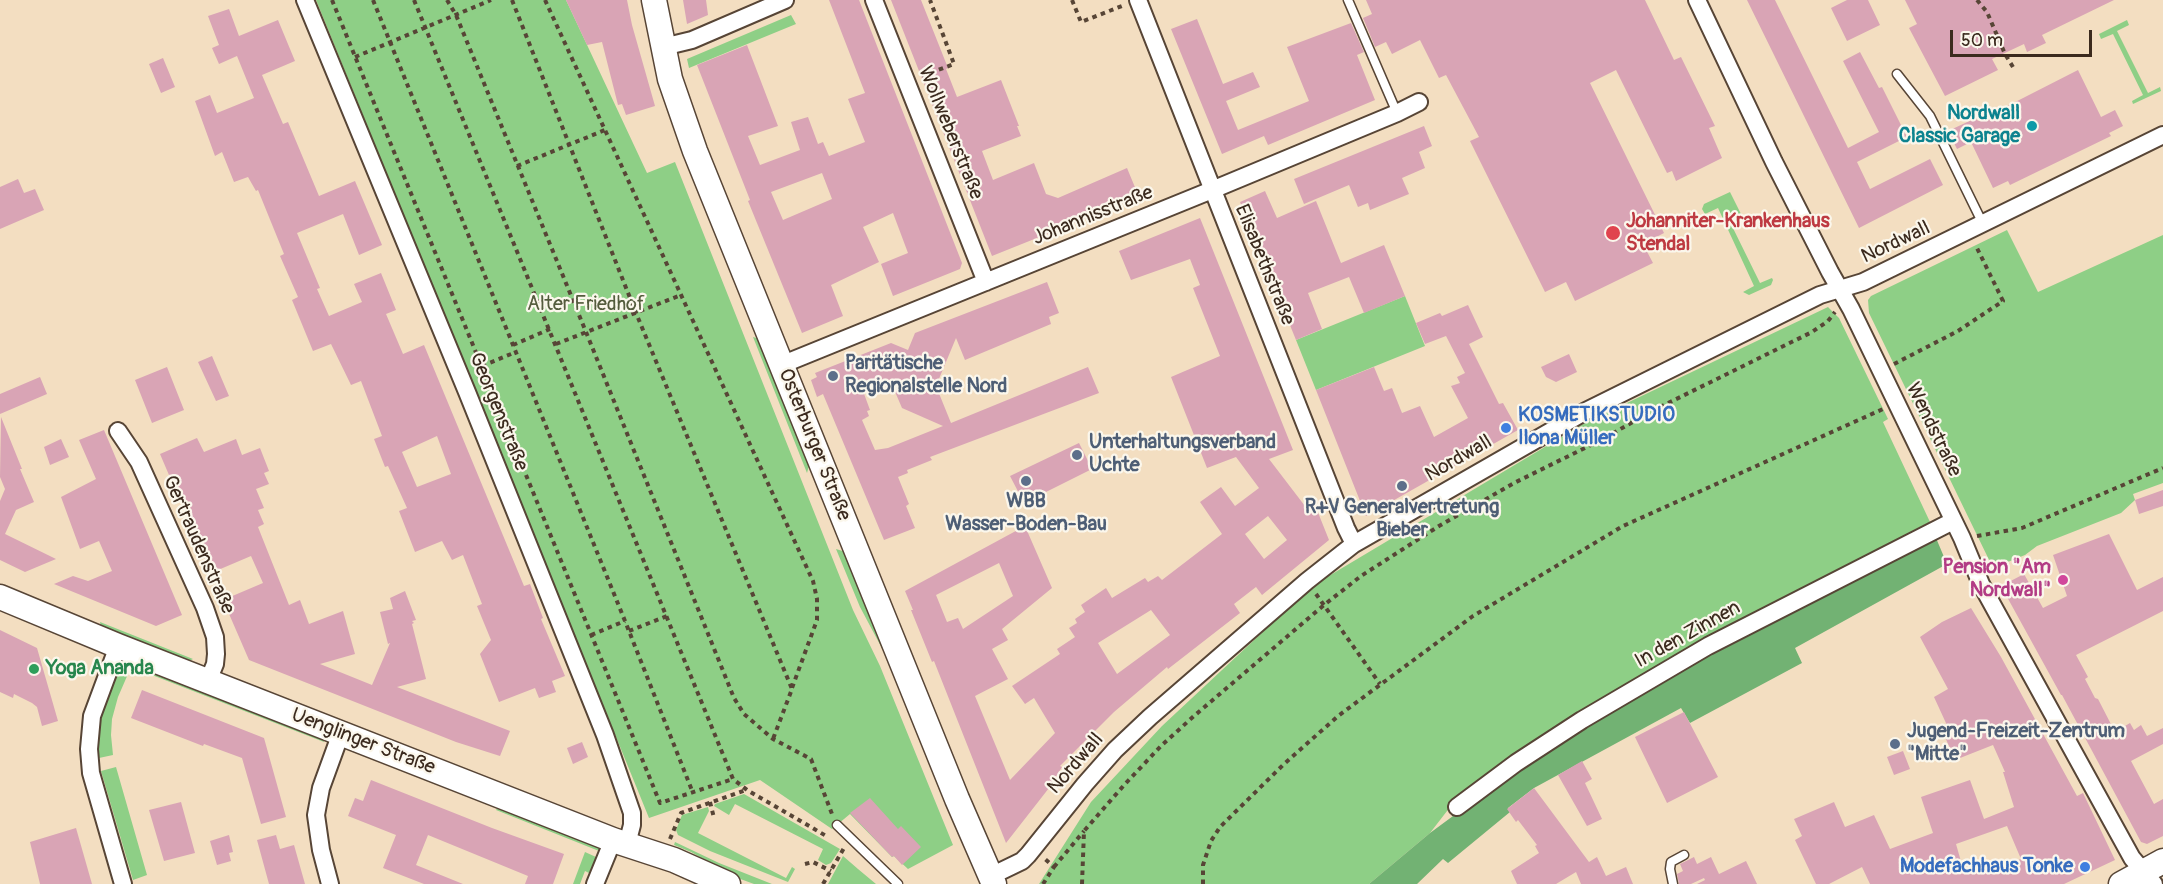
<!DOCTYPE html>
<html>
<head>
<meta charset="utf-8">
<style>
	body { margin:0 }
	#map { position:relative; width:2163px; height:884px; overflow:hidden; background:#f3dec1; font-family:Pangolin,sans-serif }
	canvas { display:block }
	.scale { position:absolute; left:1950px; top:30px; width:142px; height:27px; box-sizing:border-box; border:3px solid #3b2a1e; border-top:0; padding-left:8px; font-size:18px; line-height:21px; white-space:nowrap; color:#3b2a1e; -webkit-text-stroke:4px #fbf7ec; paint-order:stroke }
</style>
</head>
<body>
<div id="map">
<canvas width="2163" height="884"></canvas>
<div class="scale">50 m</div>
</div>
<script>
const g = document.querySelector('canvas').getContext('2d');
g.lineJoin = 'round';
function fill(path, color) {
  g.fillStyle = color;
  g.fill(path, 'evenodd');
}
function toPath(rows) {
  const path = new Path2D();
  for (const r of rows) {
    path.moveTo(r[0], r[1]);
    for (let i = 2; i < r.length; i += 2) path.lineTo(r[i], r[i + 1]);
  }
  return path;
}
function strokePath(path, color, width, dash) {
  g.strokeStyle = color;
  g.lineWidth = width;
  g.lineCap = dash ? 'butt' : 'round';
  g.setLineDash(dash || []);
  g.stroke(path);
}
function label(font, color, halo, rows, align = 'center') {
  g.font = font + ' Pangolin,sans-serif';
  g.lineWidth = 4.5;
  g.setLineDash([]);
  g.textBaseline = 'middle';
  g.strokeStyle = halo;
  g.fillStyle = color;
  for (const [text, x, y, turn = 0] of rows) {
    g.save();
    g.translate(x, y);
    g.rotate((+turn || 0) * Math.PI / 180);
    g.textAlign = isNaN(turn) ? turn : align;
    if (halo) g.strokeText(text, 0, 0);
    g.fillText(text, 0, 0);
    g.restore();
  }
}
const green = toPath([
	[316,0,566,0,647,173,675,162,853,610,880,666,953,845,908,869,894,856,892,857,850,814,832,829,760,780,649,818],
	[791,15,796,24,689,68,687,59],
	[2127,20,2129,25,2117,31,2148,93,2160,87,2161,91,2133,104,2132,101,2143,95,2113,34,2101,39,2099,34],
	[1730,192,1741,214,1729,220,1760,283,1772,278,1773,280,1771,285,1749,295,1743,292,1754,286,1718,208,1705,214,1702,209,1704,204],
	[2007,230,2038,292,2163,235,2163,483,2133,494,2135,500,2121,513,2037,546,2025,555,1993,568,1869,313,1868,300,1871,296],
	[1405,296,1425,346,1316,390,1296,340],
	[1828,307,1839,318,1888,419,1883,422,1930,522,1741,620,1454,802,1430,833,1369,884,1039,884,1091,802,1162,726,1312,586,1585,423],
	[753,337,760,339,810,462,807,473],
	[836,549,846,552,944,796,942,796,885,654,860,607],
	[100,622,193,659,187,662,101,627],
	[134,668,156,671,323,737,324,742],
	[123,672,128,674,118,697,112,719,111,735,113,755,99,758,98,741,102,712,115,678],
	[116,767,147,875,133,880,101,771],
	[744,794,840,849,831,863,826,865,818,860,823,849,735,804,729,815,714,806,715,804],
	[498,807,600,848,599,851,496,810],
	[708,807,709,811,698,833,786,878,792,867,795,869,788,882,710,851,678,835,676,830,682,815],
	[675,842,719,863,772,884,754,884,735,877,691,852,674,845],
	[585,852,596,857,589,873,585,871,580,884,573,884],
	[843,856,858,869,876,884,828,884]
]);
const forest = toPath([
	[1936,538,1947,564,1795,648,1802,663,1690,723,1681,708,1534,788,1508,808,1510,812,1448,863,1443,859,1417,884,1369,884,1430,833,1533,757,1745,633]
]);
const building = toPath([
	[566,0,627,0,632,25,655,106,626,115,622,104,618,105,602,42,587,45],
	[683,0,706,0,708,15,687,24],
	[829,0,859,0,962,263,960,269,893,296,881,264,908,253,893,213,863,227,879,262,831,285,843,316,802,333,748,201,750,200,697,65,747,45,778,126,748,136,760,165,800,150,791,122,808,117,818,144,823,142,829,156,865,142,848,99,865,93],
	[822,173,832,199,783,220,771,192],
	[891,0,921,0,948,68,946,69,957,97,1001,80,1019,126,1017,126,1021,136,982,151,993,180,1034,163,1046,194,1058,198,1127,168,1139,197,992,256],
	[1366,0,1645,0,1674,60,1681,57,1715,126,1709,128,1722,158,1676,181,1672,171,1667,173,1616,70,1590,83,1664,233,1643,244,1653,263,1575,301,1566,282,1545,292,1470,141,1479,137,1446,75,1439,78,1420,40,1392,54,1386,42,1375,47,1363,18,1372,14],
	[1747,0,1775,0,1848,148,1879,132,1843,61,1860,52,1879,88,1882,87,1907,137,1857,162,1870,189,1930,159,1943,185,1859,228],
	[1847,0,1868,0,1880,25,1847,41,1831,8],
	[1905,0,2114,0,2042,35,2046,43,2027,52,2024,44,1992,59,1998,70,1945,96,1909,28,1917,24],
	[229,9,239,36,278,20,295,61,262,75,283,124,288,122,319,196,355,181,382,245,359,255,343,214,297,233,320,288,317,289,329,316,362,302,354,284,381,273,396,310,386,314,403,354,424,345,524,586,530,584,543,618,541,619,565,676,552,681,556,692,539,698,535,688,499,702,480,654,491,640,477,606,482,604,463,555,452,560,442,541,415,552,399,511,407,508,388,466,385,467,374,439,382,436,361,381,351,385,331,344,313,351,292,300,298,297,280,256,284,254,258,190,256,191,248,177,234,182,222,152,215,156,195,101,210,95,217,113,254,98,237,56,219,64,212,48,219,45,208,16],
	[437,436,451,474,417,487,402,452],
	[1197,19,1223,84,1253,72,1260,87,1226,101,1238,130,1309,101,1287,47,1351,23,1364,52,1357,55,1375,100,1268,145,1264,136,1222,154,1171,29],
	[163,58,175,87,161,93,149,64],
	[2078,70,2101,117,2115,110,2123,126,2109,133,2111,136,2010,185,2008,181,1993,188,1971,142,1957,149,1948,131,1976,118,1978,121],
	[1424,126,1432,146,1419,152,1425,168,1402,178,1409,194,1370,210,1368,203,1358,207,1349,185,1304,204,1294,179],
	[18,179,24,193,35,189,44,210,0,229,0,187],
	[1265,191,1277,218,1316,201,1341,263,1384,245,1405,296,1364,313,1349,277,1308,293,1322,329,1296,340,1240,202],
	[1200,218,1293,450,1269,459,1308,510,1315,505,1329,540,1262,595,1256,587,1234,604,1240,613,1168,669,1167,667,1114,712,1060,766,1062,767,1049,788,1006,843,934,661,932,662,911,610,913,610,905,591,1025,526,1052,588,1002,629,1008,640,992,649,1008,679,975,696,1010,780,1055,733,1034,698,1025,704,1012,686,1060,654,1057,649,1075,637,1069,628,1077,623,1075,619,1085,612,1081,605,1106,588,1112,598,1145,578,1148,582,1158,576,1162,580,1222,534,1200,502,1221,487,1235,506,1259,488,1236,457,1207,468,1171,377,1220,356,1193,288,1200,285,1190,259,1131,280,1119,251],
	[1268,516,1287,540,1264,559,1245,534],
	[999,563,1013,596,963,629,958,618,947,622,936,595],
	[1151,610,1170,635,1117,674,1098,643],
	[1047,282,1059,313,1049,317,1051,324,965,360,956,338,936,386,951,423,1088,367,1099,393,930,457,932,460,907,470,908,473,898,477,909,504,906,506,915,528,884,540,823,394,817,397,811,380,817,377,815,373,891,343,908,350,915,333],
	[890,380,902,408,943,426,888,448,875,450,862,420,869,416,867,411,870,410,863,391],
	[1468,305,1483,337,1469,344,1499,404,1503,403,1518,430,1366,516,1316,390,1374,367,1384,391,1392,388,1402,413,1420,406,1434,437,1468,418,1451,386,1460,383,1457,377,1465,373,1446,336,1425,344,1416,323,1440,313,1442,316],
	[1569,354,1577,372,1556,382,1546,377,1541,367],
	[212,356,229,396,216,401,198,362],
	[167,367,184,410,152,423,135,380],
	[40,377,47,394,0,414,0,394],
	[1,417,22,469,20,469,34,502,16,510,5,534,56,559,25,572,0,560,0,501,5,489,0,477],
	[104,430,182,615,156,626,54,584,73,576,88,581,112,571,99,541,80,549,61,497,96,479,79,440],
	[197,438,204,452,236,439,242,455,260,448,269,471,264,473,269,484,256,489,264,508,258,510,264,524,258,527,289,605,300,600,309,624,343,611,355,654,320,664,372,685,390,643,388,644,380,612,393,609,390,598,405,591,416,620,412,621,414,623,412,624,426,679,397,687,510,731,500,756,456,742,249,660,223,600,263,583,251,556,211,573,160,454],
	[61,439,69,457,50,465,44,447],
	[1079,443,1092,469,1024,503,1010,476],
	[2163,490,2163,506,2139,514,2135,500],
	[2109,534,2137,590,2163,577,2163,611,2076,655,2088,677,2085,679,2095,698,2098,699,2115,732,2130,723,2134,730,2141,725,2147,736,2163,728,2163,744,2131,761,2154,804,2163,799,2163,836,2147,844,2141,842,2062,695,2061,695,2001,586,2024,574,2043,608,2067,596,2053,555],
	[1971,608,2001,657,2077,796,2083,793,2115,860,2064,884,1870,884,1862,867,1829,884,1816,884,1795,840,1802,836,1794,819,1834,802,1845,827,1874,815,1890,849,1933,833,1921,797,1970,780,1984,819,2014,807,2003,772,2005,772,1993,745,1955,760,1945,737,1951,734,1934,697,1948,689,1920,637,1942,622],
	[2007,826,2021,859,1988,871,1986,865,1964,872,1956,844],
	[0,630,37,648,58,721,42,726,37,707,32,703,14,694,13,698,0,692],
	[142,690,264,738,286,817,261,824,242,758,204,744,203,746,131,718],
	[1684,712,1718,777,1667,803,1635,737],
	[582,742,588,757,573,764,567,748],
	[1903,751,1910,769,1894,775,1887,757],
	[1582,761,1592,779,1585,783,1602,819,1587,826,1558,775],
	[371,780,492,828,564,854,553,884,525,884,528,876,428,835,416,865,463,884,424,884,383,868,396,835,348,816,355,798,363,801],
	[1534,788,1589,862,1597,857,1606,876,1626,867,1633,884,1581,884,1576,872,1556,884,1517,884,1511,871,1539,853,1535,846,1537,845,1518,820,1516,822,1507,809],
	[870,798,898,829,901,826,921,847,902,865,894,856,892,857,850,813],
	[181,802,195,853,164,861,149,810],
	[76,828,92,884,40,884,30,842],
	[229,835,233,852,229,853,231,861,217,865,210,841],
	[276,835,280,849,294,845,305,884,269,884,257,840],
	[1694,857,1697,864,1711,857,1719,874,1746,861,1757,884,1697,884,1705,880,1704,878,1691,884,1679,884,1677,874,1683,871,1680,864]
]);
const path = toPath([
	[332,0,660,803,733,779],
	[373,0,625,621,693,793],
	[414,0,733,779,747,790,828,837],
	[447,0,456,15,586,332,734,698,744,714,773,739,811,759,832,814],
	[512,0,636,313,792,689,773,739],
	[545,0,813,581,817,599,817,620,792,688],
	[1072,0,1081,22,1122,6],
	[1977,0,1987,12,2005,54,2013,67],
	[355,57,491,0],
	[922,76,954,64,930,0],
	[517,166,605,130],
	[556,344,681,295],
	[513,345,550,329],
	[1894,364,1958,331,2003,301,1976,246],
	[482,366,516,352],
	[1977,536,2022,528,2163,468],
	[1316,594,1380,684],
	[629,631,667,616],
	[591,635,625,621],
	[710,802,714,818],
	[670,839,681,813,746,790],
	[805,864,813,862,831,871],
	[1054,867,1084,831],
	[823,884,844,848],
	[1043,884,1054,867,1045,859],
	[1082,884,1084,831,1125,784,1162,745,1194,716,1324,605,1361,576,1439,526,1514,483,1603,439,1650,412,1812,332,1828,321,1835,312],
	[1203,884,1203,865,1211,841,1220,827,1283,765,1338,716,1473,616,1623,526,1883,409]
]);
const lane = toPath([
	[1348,0,1397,113],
	[1897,74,1930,116,1983,224],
	[837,825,898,884],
	[1673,884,1670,869,1671,862,1684,855]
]);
const street = toPath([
	[305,0,467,392,605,735,632,813,632,825,627,844],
	[874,0,986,282],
	[1138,0,1346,528,1354,544],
	[1697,0,1774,162,1830,272,1851,309,1962,538,1981,584,2132,858,2154,884],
	[663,47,692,40,785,0],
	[781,365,1212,190,1397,113,1419,102],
	[118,431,139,462,205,608,215,637,216,654,215,664,208,681],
	[118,646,92,716,89,749,91,773,123,884],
	[1457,807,1516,763,1582,720,1708,646,1953,521],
	[991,876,1022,861,1028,855,1085,784,1115,750,1150,717,1307,581,1354,544,1586,411,1820,295,1863,282,2163,135],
	[330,884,321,850,316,815,321,788,341,733],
	[595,884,613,840]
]);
const secondary = toPath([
	[654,0,670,79,695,151,957,799,994,884],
	[0,597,118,646,613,840,674,860,728,884],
	[2121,884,2163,861]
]);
const markers = [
	[2032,126,6,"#0f9aa8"],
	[1613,233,8,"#e0444e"],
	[833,376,6,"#5c6f8a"],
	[1506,428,6,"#3f7fe0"],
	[1077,455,6,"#5c6f8a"],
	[1026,481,6,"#5c6f8a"],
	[1402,486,6,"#5c6f8a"],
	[2063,580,6,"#d1479c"],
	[34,669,6,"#2e9e5b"],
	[1895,744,6,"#5c6f8a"],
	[2085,867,6,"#3f7fe0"]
];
const cultureNames = [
	["Nordwall",2020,114],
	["Classic Garage",2020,137]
];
const streetNames = [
	["Wollweberstraße",950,133,68],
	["Johannisstraße",1093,216,-22],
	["Nordwall",1896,243,-25],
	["Elisabethstraße",1264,265,68],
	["Georgenstraße",498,412,68],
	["Wendstraße",1933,430,64],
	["Osterburger Straße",814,445,68],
	["Nordwall",1459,459,-30],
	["Gertraudenstraße",198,545,66],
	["In den Zinnen",1688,635,-29],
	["Uenglinger Straße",363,742,21],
	["Nordwall",1076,764,-49]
];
const healthNames = [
	["Johanniter-Krankenhaus",1626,222],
	["Stendal",1626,245]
];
const parkNames = [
	["Alter Friedhof",586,305]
];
const serviceNames = [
	["Paritätische",845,364],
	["Regionalstelle Nord",845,387],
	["Unterhaltungsverband",1089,443],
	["Uchte",1089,466],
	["WBB",1026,502,"center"],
	["Wasser-Boden-Bau",1026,525,"center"],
	["R+V Generalvertretung",1402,508,"center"],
	["Bieber",1402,531,"center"],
	["Jugend-Freizeit-Zentrum",1907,732],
	["\"Mitte\"",1907,755]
];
const shopNames = [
	["KOSMETIKSTUDIO",1518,416],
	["Ilona Müller",1518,439],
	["Modefachhaus Tonke",2073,867,"right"]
];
const hotelNames = [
	["Pension \"Am",2051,568],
	["Nordwall\"",2051,591]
];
const leisureNames = [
	["Yoga Ananda",46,669]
];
fill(green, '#8ecf86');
fill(forest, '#72b273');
fill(building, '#d9a4b5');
strokePath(lane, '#574536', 11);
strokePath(street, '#574536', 20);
strokePath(secondary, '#574536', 27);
strokePath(path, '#574536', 4, [4.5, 4.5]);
strokePath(lane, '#fff', 8);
strokePath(street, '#fff', 16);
strokePath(secondary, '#fff', 24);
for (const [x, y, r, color] of markers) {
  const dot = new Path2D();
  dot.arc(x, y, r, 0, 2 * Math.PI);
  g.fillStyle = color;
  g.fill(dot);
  strokePath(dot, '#fbf7ec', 2);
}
label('bold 20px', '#0d838f', '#fbf7ec', cultureNames, 'right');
label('20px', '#3b2a1e', '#fbf7ec', streetNames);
label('bold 20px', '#be3a42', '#fbf7ec', healthNames, 'left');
label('20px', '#545c3d', '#fbf7ec', parkNames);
label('bold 20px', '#4e5e75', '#fbf7ec', serviceNames, 'left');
label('bold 20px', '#366cbe', '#fbf7ec', shopNames, 'left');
label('bold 20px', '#b23c85', '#fbf7ec', hotelNames, 'right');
label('bold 20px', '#27864d', '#fbf7ec', leisureNames, 'left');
</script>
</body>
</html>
